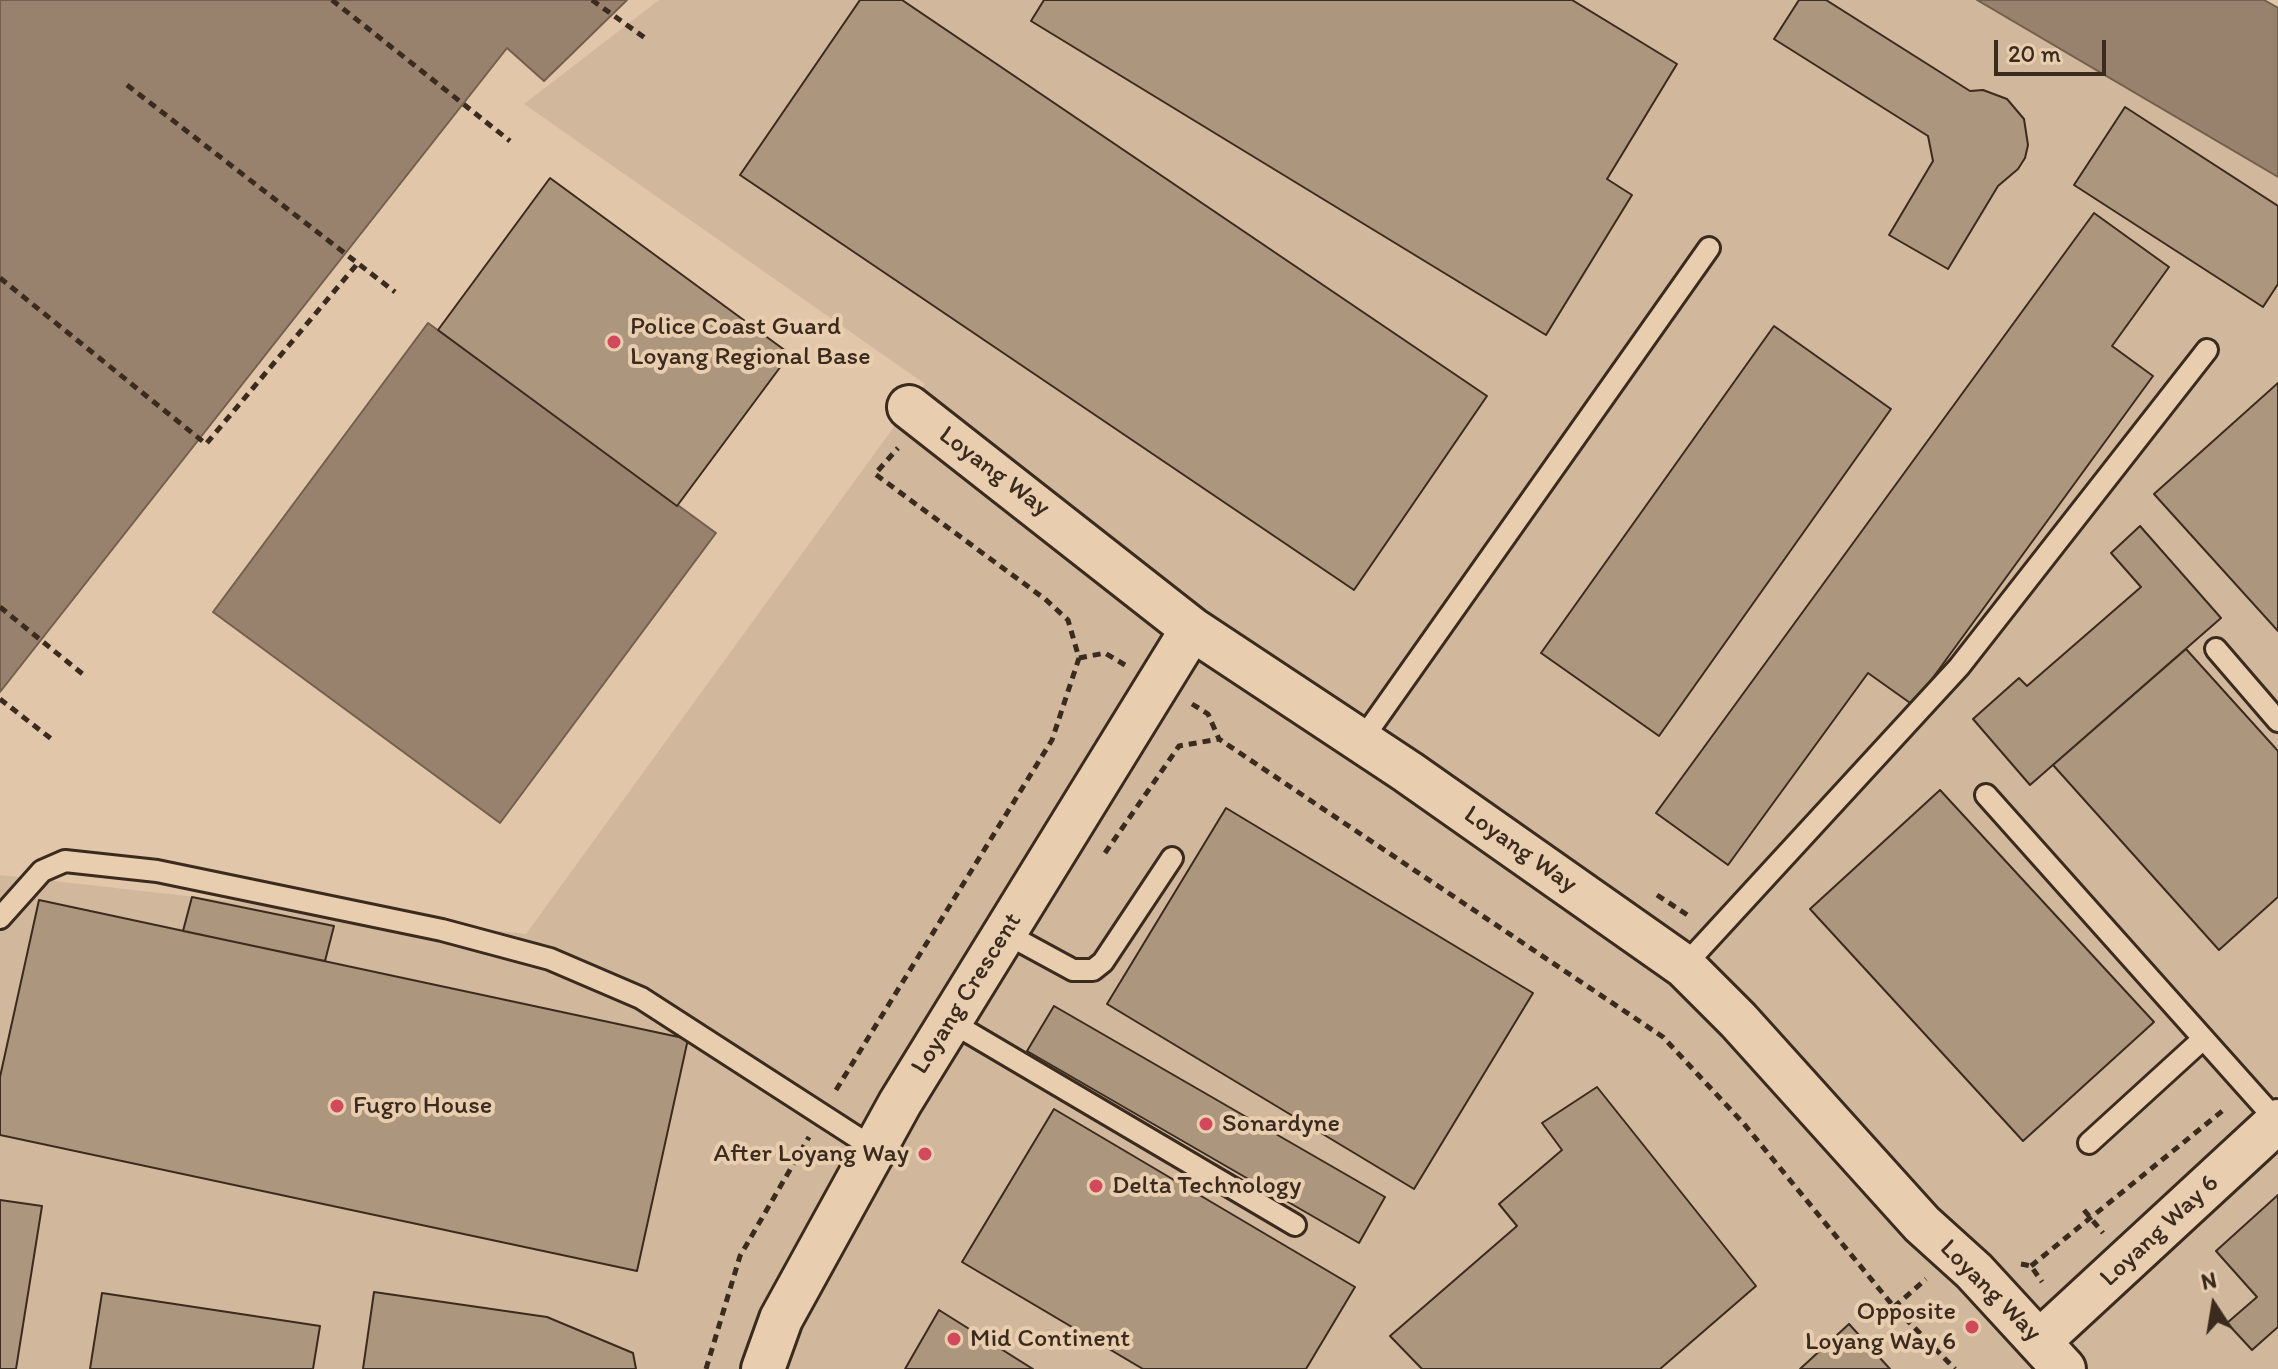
<!DOCTYPE html>
<html>
<head>
<meta charset="utf-8">
<style>
	body { margin:0 }
	#map { position:relative; width:2278px; height:1369px; overflow:hidden; background:#e1c6a9; font-family:Itim,sans-serif }
	canvas { display:block }
	.north { position:absolute; left:2174px; top:1265px; width:80px; height:80px; -webkit-text-stroke:6px #e8cdaf; paint-order:stroke; rotate:348deg; font-size:22px; font-weight:700; line-height:32px; text-align:center; color:#3b2a1e }
	.north::after { content:''; display:block; margin:auto; width:28px; height:36px; background:#3b2a1e; clip-path:polygon(50% 0,100% 100%,50% 72%,0 100%) }
	.scale { position:absolute; left:1994px; top:40px; width:112px; height:36px; box-sizing:border-box; border:4px solid #3b2a1e; border-top:0; padding-left:10px; font-size:24px; line-height:28px; white-space:nowrap; color:#3b2a1e; -webkit-text-stroke:6px #e8cdaf; paint-order:stroke }
</style>
</head>
<body>
<div id="map">
<canvas width="2278" height="1369"></canvas>
<div class="north">N</div>
<div class="scale">20 m</div>
</div>
<script>
const g = document.querySelector('canvas').getContext('2d');
g.lineJoin = 'round';
function fill(path, color) {
  g.fillStyle = color;
  g.fill(path, 'evenodd');
}
function toPath(rows) {
  const path = new Path2D();
  for (const r of rows) {
    path.moveTo(r[0], r[1]);
    for (let i = 2; i < r.length; i += 2) path.lineTo(r[i], r[i + 1]);
  }
  return path;
}
function strokePath(path, color, width, dash) {
  g.strokeStyle = color;
  g.lineWidth = width;
  g.lineCap = dash ? 'butt' : 'round';
  g.setLineDash(dash || []);
  g.stroke(path);
}
function label(font, color, halo, rows, align = 'center') {
  g.font = font + ' Itim,sans-serif';
  g.lineWidth = 8;
  g.setLineDash([]);
  g.textBaseline = 'middle';
  g.strokeStyle = halo;
  g.fillStyle = color;
  for (const [text, x, y, turn = 0] of rows) {
    g.save();
    g.translate(x, y);
    g.rotate((+turn || 0) * Math.PI / 180);
    g.textAlign = isNaN(turn) ? turn : align;
    if (halo) g.strokeText(text, 0, 0);
    g.fillText(text, 0, 0);
    g.restore();
  }
}
const built = toPath([
	[659,0,1976,0,2278,178,2278,1369,0,1369,0,875,526,934,925,384,524,104]
]);
const water = toPath([
	[0,0,627,0,544,81,507,48,0,692,0,0],
	[1977,0,2264,0,2278,8,2278,177,1977,0],
	[428,323,716,533,500,823,213,612,428,323]
]);
const building = toPath([
	[860,0,902,0,1487,396,1354,590,740,175,860,0],
	[1044,0,1572,0,1677,64,1607,179,1632,195,1546,335,1031,21,1044,0],
	[1799,0,1826,0,1970,91,1983,90,2007,99,2024,119,2028,145,2025,158,2018,169,1998,186,1948,269,1889,235,1933,161,1928,136,1774,39,1799,0],
	[2125,107,2278,206,2278,284,2263,307,2074,185,2125,107],
	[550,178,790,354,677,506,438,330,550,178],
	[2094,213,2169,267,2112,346,2153,376,1913,705,1868,673,1728,865,1656,813,2094,213],
	[1774,326,1891,409,1659,736,1541,653,1774,326],
	[2278,383,2278,631,2154,494,2278,383],
	[2140,526,2221,618,2030,785,1973,719,2019,678,2027,686,2141,587,2111,553,2140,526],
	[2186,649,2278,751,2278,897,2219,950,2053,765,2186,649],
	[1940,790,2154,1022,2023,1141,1810,909,1940,790],
	[1226,808,1533,993,1414,1189,1107,1004,1226,808],
	[192,897,334,926,325,961,183,931,192,897],
	[39,900,688,1039,637,1271,0,1135,0,1077,39,900],
	[1054,1006,1385,1197,1359,1243,1027,1051,1054,1006],
	[1597,1087,1756,1286,1660,1369,1422,1369,1390,1336,1517,1226,1499,1204,1562,1150,1542,1123,1597,1087],
	[1054,1109,1355,1287,1306,1369,1143,1369,962,1262,1054,1109],
	[2278,1195,2278,1327,2252,1350,2227,1323,2257,1297,2216,1251,2278,1195],
	[0,1200,42,1206,16,1369,0,1369,0,1200],
	[374,1292,547,1317,633,1353,636,1369,363,1369,374,1292],
	[102,1293,320,1326,313,1369,90,1369,102,1293],
	[939,1310,1033,1369,905,1369,939,1310],
	[1849,1324,1890,1369,1800,1369,1849,1324]
]);
const path = toPath([
	[332,0,510,141],
	[592,0,645,38],
	[127,85,395,292],
	[0,278,206,444,358,263],
	[0,607,85,676],
	[1079,658,1105,653,1125,665],
	[0,699,54,741],
	[1192,704,1208,714,1219,739,1663,1037,1744,1124,1894,1307,1955,1369],
	[1105,853,1179,746,1219,739],
	[1657,895,1692,918],
	[836,1090,1052,740,1079,658,1068,620,1045,599,875,474,898,448],
	[2084,1210,2103,1233],
	[2021,1264,2031,1266,2042,1282],
	[2031,1266,2226,1108],
	[1894,1307,1926,1279],
	[706,1369,740,1256,809,1137]
]);
const service = toPath([
	[2216,649,2278,721],
	[1361,741,1709,248],
	[1986,795,2278,1122],
	[0,918,42,871,65,861,157,871,442,930,550,959,641,998,875,1149],
	[1005,933,1073,970,1093,970,1103,962,1172,858],
	[1684,966,1959,667,2207,350],
	[951,1022,1295,1225],
	[2089,1143,2203,1039]
]);
const minor = toPath([
	[909,407,1192,629,1408,772,1684,966,1738,1020,1922,1224,1974,1271,2064,1369],
	[2041,1340,2278,1121],
	[763,1369,781,1319,900,1103,1192,629]
]);
const markers = [
	[614,342,8,"#d1495b"],
	[337,1106,8,"#d1495b"],
	[1206,1124,8,"#d1495b"],
	[925,1154,8,"#d1495b"],
	[1096,1186,8,"#d1495b"],
	[1972,1327,8,"#d1495b"],
	[954,1339,8,"#d1495b"]
];
const poiNames = [
	["Police Coast Guard",630,327],
	["Loyang Regional Base",630,357],
	["Fugro House",353,1106],
	["Sonardyne",1222,1124],
	["After Loyang Way",909,1154,"right"],
	["Delta Technology",1112,1186],
	["Opposite",1956,1312,"right"],
	["Loyang Way 6",1956,1342,"right"],
	["Mid Continent",970,1339]
];
const streetNames = [
	["Loyang Way",994,472,37],
	["Loyang Way",1520,850,35],
	["Loyang Crescent",967,994,-58],
	["Loyang Way 6",2160,1231,-43],
	["Loyang Way",1990,1291,45]
];
fill(built, '#d1b89c');
fill(water, '#99826d');
strokePath(water, '#735f4d', 2);
fill(building, '#ad967e');
strokePath(building, '#3b2a1e', 2);
strokePath(service, '#3b2a1e', 26);
strokePath(minor, '#3b2a1e', 48);
strokePath(path, '#3b2a1e', 5, [8, 6]);
strokePath(service, '#e8cdaf', 20);
strokePath(minor, '#e8cdaf', 42);
for (const [x, y, r, color] of markers) {
  const dot = new Path2D();
  dot.arc(x, y, r, 0, 2 * Math.PI);
  g.fillStyle = color;
  g.fill(dot);
  strokePath(dot, '#e8cdaf', 3);
}
label('26px', '#3b2a1e', '#e8cdaf', poiNames, 'left');
label('26px', '#3b2a1e', '#e8cdaf', streetNames);
</script>
</body>
</html>
